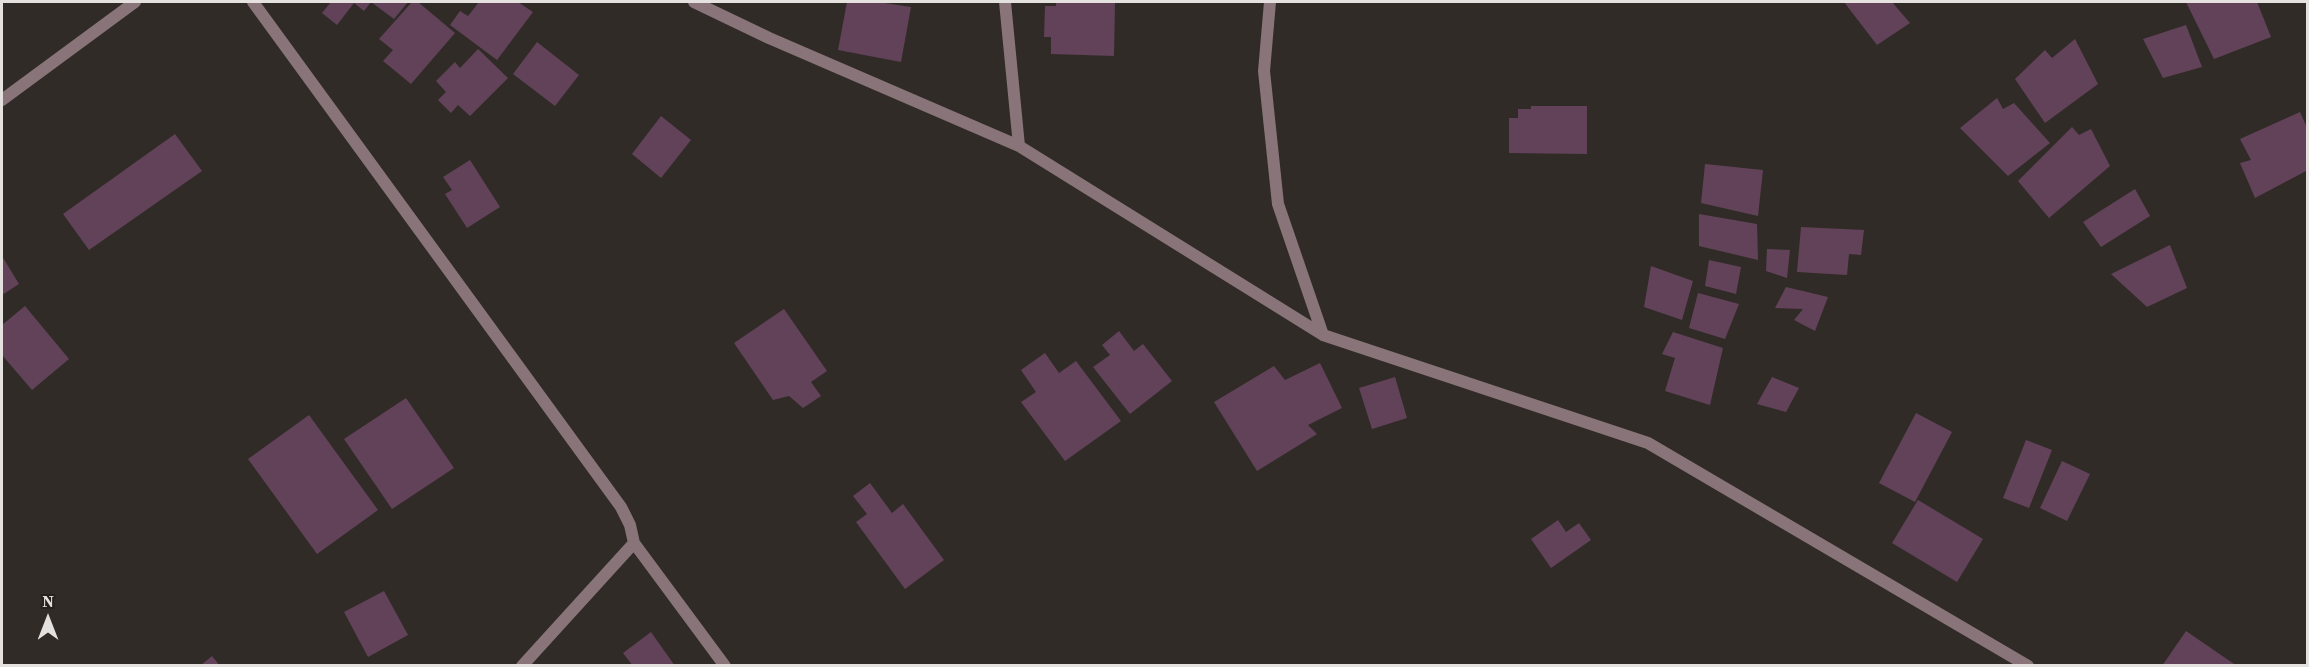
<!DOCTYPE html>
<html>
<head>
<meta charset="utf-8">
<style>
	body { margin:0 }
	#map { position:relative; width:2309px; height:667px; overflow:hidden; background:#302b27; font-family:"Source Serif 4",serif }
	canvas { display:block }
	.frame { position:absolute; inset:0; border:3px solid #e4e1df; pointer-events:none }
	.north { position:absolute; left:18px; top:589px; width:60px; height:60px; -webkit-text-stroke:4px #26211d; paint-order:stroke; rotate:0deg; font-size:16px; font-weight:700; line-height:24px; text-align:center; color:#e4e1df }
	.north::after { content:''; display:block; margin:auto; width:21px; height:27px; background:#e4e1df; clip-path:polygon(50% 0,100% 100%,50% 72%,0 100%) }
</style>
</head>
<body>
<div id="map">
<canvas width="2309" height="667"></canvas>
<div class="frame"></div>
<div class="north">N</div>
</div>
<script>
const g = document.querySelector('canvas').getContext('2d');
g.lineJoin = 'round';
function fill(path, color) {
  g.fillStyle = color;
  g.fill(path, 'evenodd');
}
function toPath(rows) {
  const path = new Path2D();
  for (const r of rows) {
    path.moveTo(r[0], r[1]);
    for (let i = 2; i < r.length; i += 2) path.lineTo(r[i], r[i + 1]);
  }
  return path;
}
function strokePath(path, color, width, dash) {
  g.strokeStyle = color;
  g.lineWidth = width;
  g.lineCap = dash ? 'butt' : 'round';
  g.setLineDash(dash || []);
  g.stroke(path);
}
const building = toPath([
	[331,2,371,2,364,11,354,3,337,25,322,13],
	[371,2,408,2,394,19],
	[412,2,418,2,455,33,411,84,383,61,393,50,379,39],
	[479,2,518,2,533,12,497,60,450,25,460,11,468,16],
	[847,2,878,2,911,7,901,62,838,50],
	[1056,2,1115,2,1114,56,1051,54,1051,37,1044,37,1045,6,1056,6],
	[1844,2,1892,2,1910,23,1877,45],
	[2186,2,2257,2,2271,37,2214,59],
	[2186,25,2202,67,2163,78,2143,39],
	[2075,39,2098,84,2045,123,2015,79,2045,50,2052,58],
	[537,42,579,75,555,106,513,74],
	[478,49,508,78,470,116,458,105,451,113,438,100,446,92,436,81,455,62,460,68],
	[1997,98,2003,109,2014,103,2050,143,2008,176,1960,128],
	[1531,106,1587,106,1587,154,1509,153,1509,118,1518,118,1518,109,1531,109],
	[2300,112,2308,130,2308,170,2255,198,2240,163,2251,160,2240,139],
	[661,116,691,140,661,178,632,154],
	[2072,127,2079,135,2091,129,2110,166,2049,218,2018,181],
	[175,134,202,171,89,250,63,214],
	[470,160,500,207,467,228,445,194,452,190,443,177],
	[1705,164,1763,170,1758,216,1701,203],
	[2135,189,2150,216,2101,247,2083,222],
	[1699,214,1757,224,1758,260,1699,246],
	[1801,227,1864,230,1861,255,1849,254,1847,275,1797,272],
	[2170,245,2187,288,2147,307,2111,274],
	[1767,249,1790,250,1787,278,1766,271],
	[2,256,19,284,2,295],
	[1709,260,1741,267,1736,294,1705,286],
	[1651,266,1693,281,1682,320,1644,307],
	[1786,287,1828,297,1815,331,1794,320,1803,309,1775,308],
	[1698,293,1739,304,1725,339,1689,328],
	[25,306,69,359,32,390,2,355,2,325],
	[784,309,827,371,811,382,821,396,803,408,789,396,773,400,734,343],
	[1119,331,1134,351,1143,344,1172,381,1130,414,1093,367,1110,355,1102,345],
	[1673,332,1723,348,1710,405,1665,391,1675,358,1662,354],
	[1045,353,1059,373,1076,361,1121,421,1065,461,1021,402,1036,392,1021,370],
	[1320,363,1342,408,1308,425,1317,434,1257,471,1214,402,1274,366,1285,380],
	[1395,377,1407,418,1372,429,1359,388],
	[1772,377,1799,388,1786,412,1757,404],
	[406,398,454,468,392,509,344,439],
	[1916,413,1952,432,1915,502,1879,483],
	[309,415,378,510,317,554,248,459],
	[2026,440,2052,450,2029,508,2003,498],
	[2062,461,2090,474,2067,521,2040,508],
	[870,483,892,513,903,504,944,560,905,589,856,522,867,514,853,496],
	[1918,500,1983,539,1957,582,1892,543],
	[1558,520,1566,532,1579,523,1591,540,1551,568,1531,539],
	[384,591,408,635,368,657,344,612],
	[2186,631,2237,666,2162,666],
	[651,632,675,666,633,666,623,653],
	[212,656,220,666,200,666]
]);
const minor = toPath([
	[253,2,621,507,630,525,634,543,522,666],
	[694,2,769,38,1019,146,1323,335,1648,443,2028,666],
	[1005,2,1019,146],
	[1270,2,1264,71,1278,204,1323,335],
	[2,100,135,2],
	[634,543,725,666]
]);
fill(building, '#624259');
strokePath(minor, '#887479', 12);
</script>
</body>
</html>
